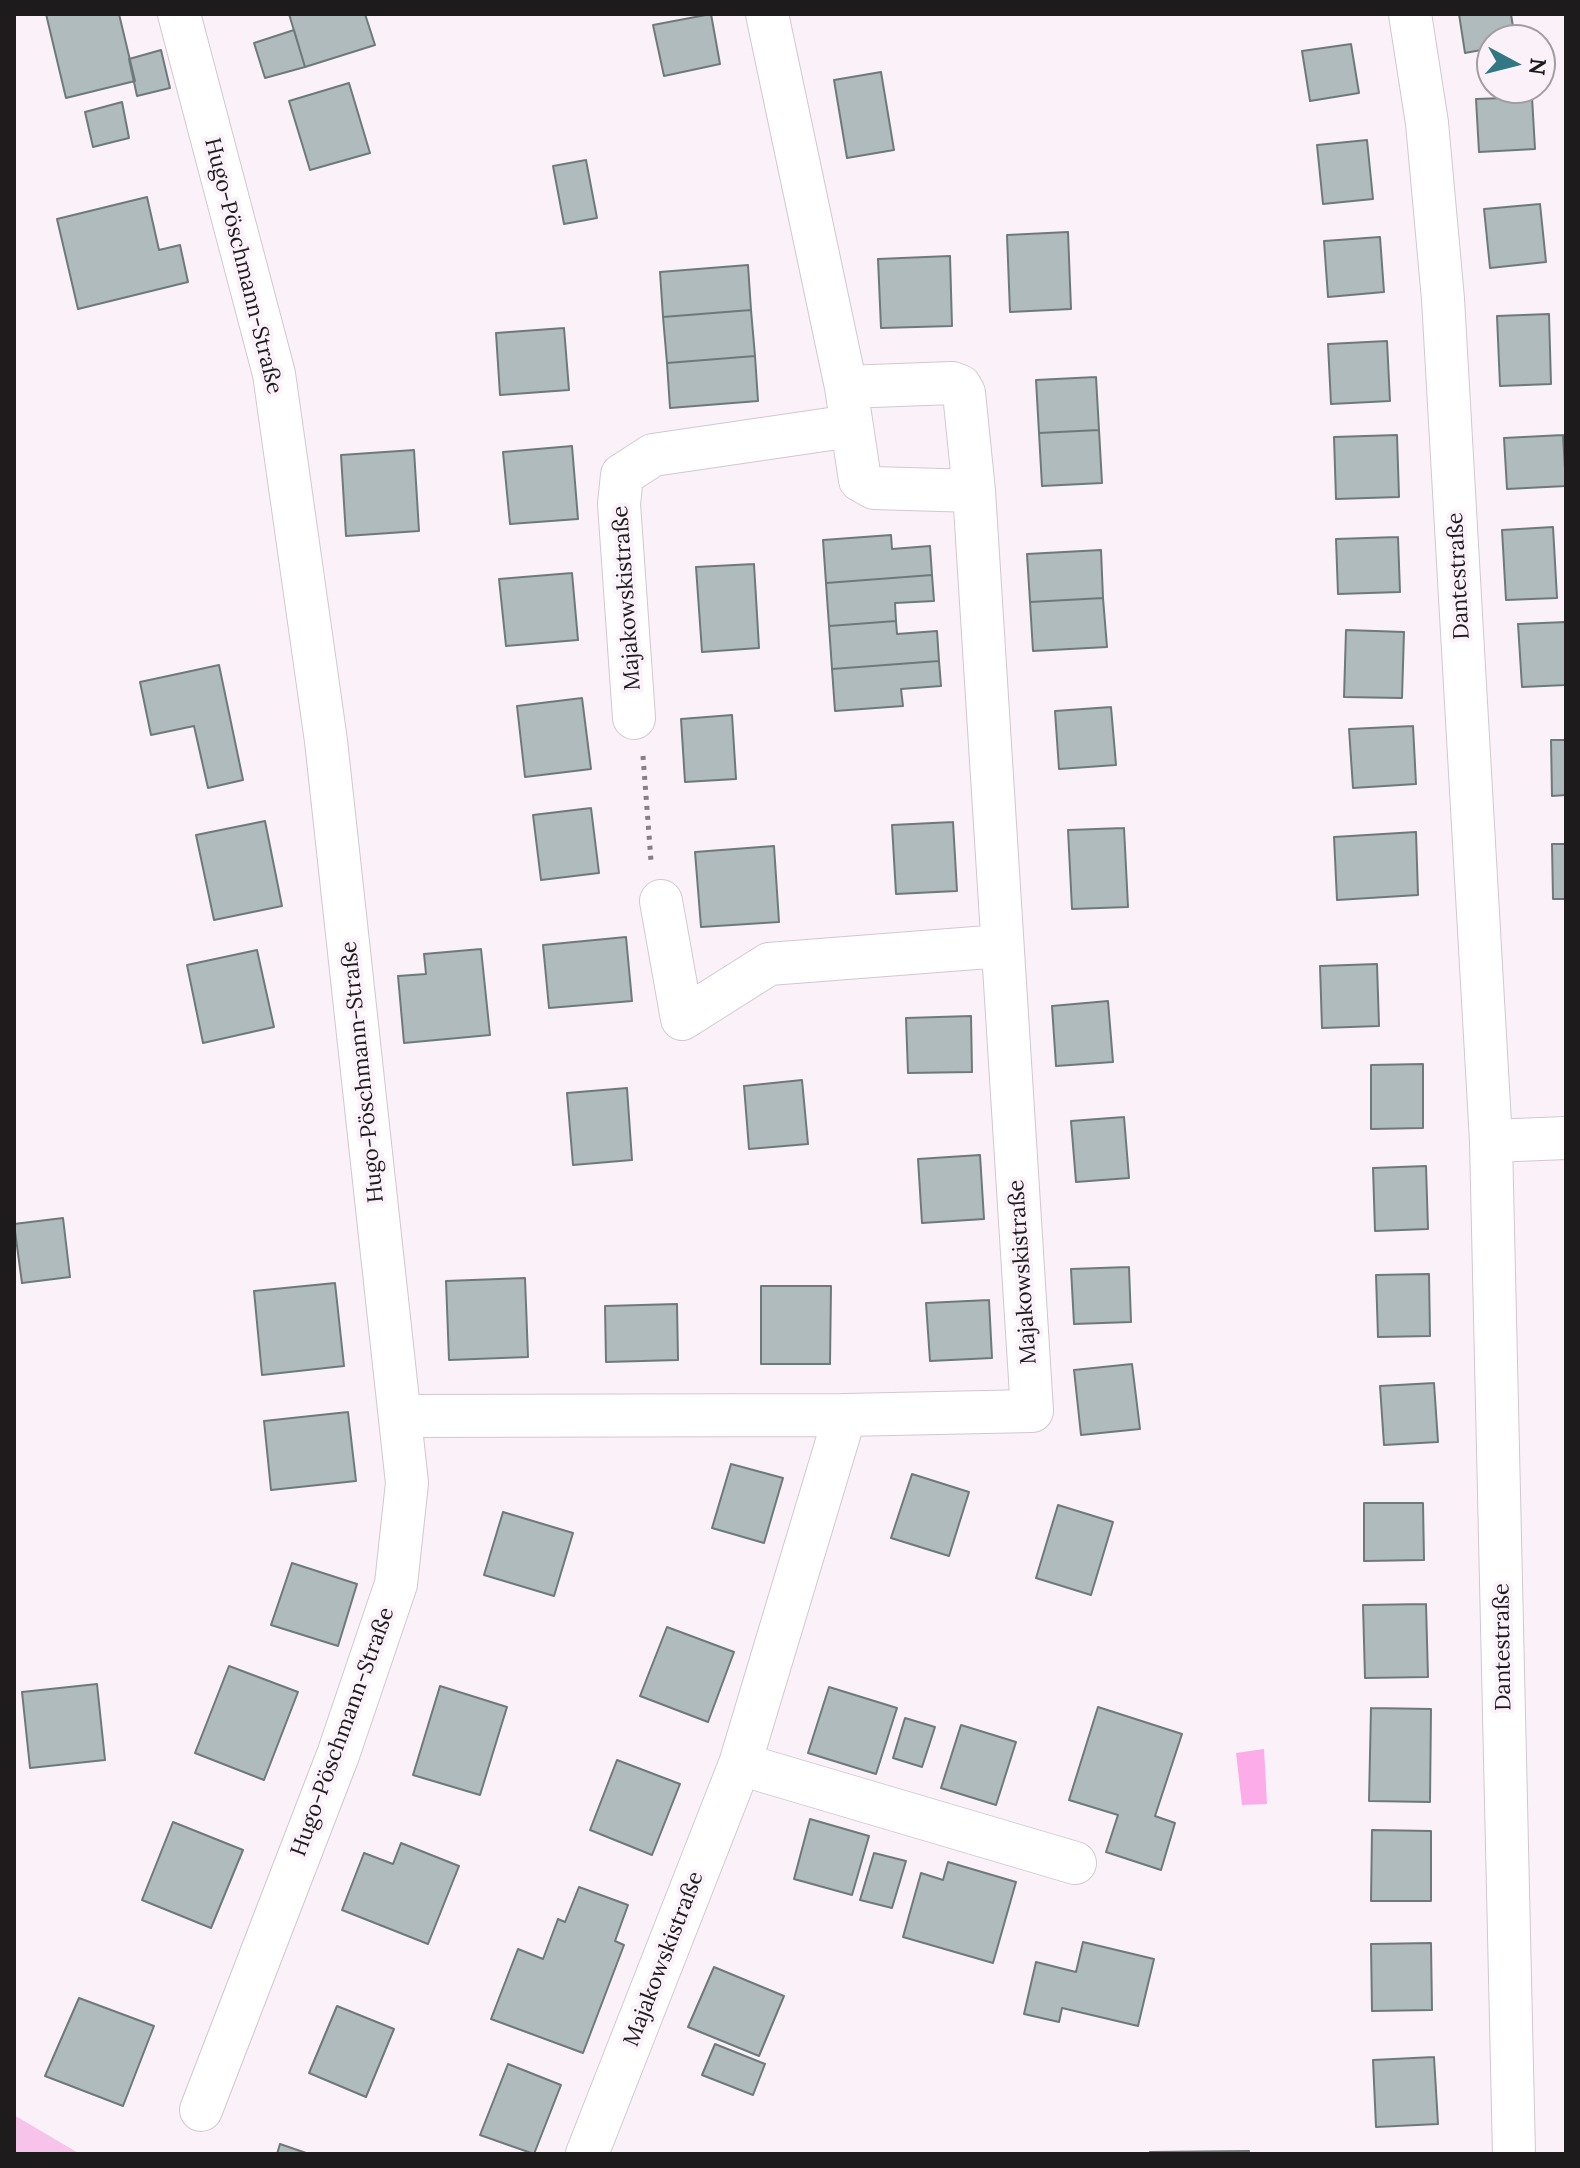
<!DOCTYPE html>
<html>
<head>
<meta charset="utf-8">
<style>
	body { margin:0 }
	#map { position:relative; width:1580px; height:2168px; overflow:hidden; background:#fbf2f9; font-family:Lora,serif }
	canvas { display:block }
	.frame { position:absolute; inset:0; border:16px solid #1e1b1d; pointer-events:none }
	.north { position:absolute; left:1476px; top:24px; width:80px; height:80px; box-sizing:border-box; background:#fbf2f9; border:2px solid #a39ca1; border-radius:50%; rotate:97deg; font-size:22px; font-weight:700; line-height:32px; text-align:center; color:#1e1b1d }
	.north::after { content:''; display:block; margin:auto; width:28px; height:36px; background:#317784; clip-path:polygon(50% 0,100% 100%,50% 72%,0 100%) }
</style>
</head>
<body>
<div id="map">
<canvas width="1580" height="2168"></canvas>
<div class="frame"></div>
<div class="north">N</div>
</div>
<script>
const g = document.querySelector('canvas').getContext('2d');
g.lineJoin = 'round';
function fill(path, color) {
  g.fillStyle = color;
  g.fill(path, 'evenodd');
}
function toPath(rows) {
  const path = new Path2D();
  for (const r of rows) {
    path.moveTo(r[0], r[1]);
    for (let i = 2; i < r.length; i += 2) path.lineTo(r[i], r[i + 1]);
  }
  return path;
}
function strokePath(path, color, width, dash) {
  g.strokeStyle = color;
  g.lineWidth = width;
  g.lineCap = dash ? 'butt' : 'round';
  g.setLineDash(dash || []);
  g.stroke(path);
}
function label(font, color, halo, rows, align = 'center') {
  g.font = font + ' Lora,serif';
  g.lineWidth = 8;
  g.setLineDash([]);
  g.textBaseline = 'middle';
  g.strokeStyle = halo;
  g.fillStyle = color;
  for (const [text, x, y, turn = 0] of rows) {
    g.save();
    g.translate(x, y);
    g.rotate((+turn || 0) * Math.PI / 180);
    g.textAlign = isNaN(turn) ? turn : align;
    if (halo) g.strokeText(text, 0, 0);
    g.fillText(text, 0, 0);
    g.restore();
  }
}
const green = toPath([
	[14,2115,80,2154,14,2154]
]);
const water = toPath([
	[1264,1749,1267,1804,1242,1805,1236,1753]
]);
const building = toPath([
	[46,14,119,14,135,81,66,98,46,14],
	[289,14,365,14,375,45,305,67,289,14],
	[711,14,720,64,664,76,653,25,711,14],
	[1459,14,1511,14,1515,40,1492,40,1492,48,1465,53,1459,14],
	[294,30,305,67,265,78,254,43,294,30],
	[1351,44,1359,93,1310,101,1302,51,1351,44],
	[161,50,170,88,137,96,129,59,161,50],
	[881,72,894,150,847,158,834,80,881,72],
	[349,83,370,153,310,170,289,101,349,83],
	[1532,97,1535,149,1479,152,1476,99,1532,97],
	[122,102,129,138,93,147,85,112,122,102],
	[1367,140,1373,199,1323,204,1317,145,1367,140],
	[586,160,597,218,564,224,553,166,586,160],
	[147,197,159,250,180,245,188,282,78,309,57,219,147,197],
	[1540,204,1546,262,1490,268,1484,209,1540,204],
	[1068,232,1071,309,1010,312,1007,235,1068,232],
	[1380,237,1384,292,1328,297,1324,241,1380,237],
	[950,256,952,326,881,328,878,259,950,256],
	[748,265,751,310,663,317,660,272,748,265],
	[751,310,755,356,667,363,663,317,751,310],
	[1549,314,1551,384,1500,386,1497,316,1549,314],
	[564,328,569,390,500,395,496,333,564,328],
	[1387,341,1390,401,1331,404,1328,344,1387,341],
	[755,356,758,401,670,408,667,363,755,356],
	[1096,377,1099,430,1039,433,1036,380,1096,377],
	[1099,430,1102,483,1042,486,1039,433,1099,430],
	[1397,435,1399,497,1336,499,1334,437,1397,435],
	[1563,435,1566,486,1507,489,1504,438,1563,435],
	[572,446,578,519,510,524,503,452,572,446],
	[414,450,419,531,346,536,341,455,414,450],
	[1553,527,1557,598,1506,600,1502,530,1553,527],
	[891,535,892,549,930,546,932,575,826,583,823,540,891,535],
	[1398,537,1400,592,1338,594,1336,539,1398,537],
	[1101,550,1103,598,1030,602,1027,554,1101,550],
	[754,564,759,648,702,652,696,567,754,564],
	[572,573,578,640,506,646,499,579,572,573],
	[932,575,934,601,895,603,896,621,829,626,826,583,932,575],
	[1103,598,1107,647,1033,651,1030,602,1103,598],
	[896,621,897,634,937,631,939,661,832,669,829,626,896,621],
	[1566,622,1566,685,1522,687,1518,624,1566,622],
	[1346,630,1404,632,1402,698,1344,697,1346,630],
	[939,661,941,686,901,689,903,706,835,711,832,669,939,661],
	[219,665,243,780,208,788,194,726,151,735,140,682,219,665],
	[582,698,591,769,525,777,517,706,582,698],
	[1111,707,1116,765,1059,769,1055,711,1111,707],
	[732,715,736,779,685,782,681,719,732,715],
	[1413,726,1416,784,1353,788,1349,729,1413,726],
	[1551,740,1566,740,1566,795,1552,796,1551,740],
	[591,808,599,873,541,880,533,815,591,808],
	[265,821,282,906,214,920,196,835,265,821],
	[953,822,957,891,896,894,892,825,953,822],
	[1124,828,1128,907,1072,909,1068,830,1124,828],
	[1416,832,1418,895,1337,900,1334,837,1416,832],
	[1552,844,1566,844,1566,899,1553,899,1552,844],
	[774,846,779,922,701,927,695,852,774,846],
	[626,937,632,1001,549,1008,543,945,626,937],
	[481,949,490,1035,404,1043,398,976,426,974,424,954,481,949],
	[257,950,274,1027,203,1043,187,965,257,950],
	[1377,964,1379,1026,1322,1028,1320,966,1377,964],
	[1108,1001,1113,1062,1056,1066,1052,1006,1108,1001],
	[971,1016,972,1072,908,1073,906,1018,971,1016],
	[1423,1064,1423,1128,1371,1129,1371,1065,1423,1064],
	[802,1080,808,1144,749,1149,744,1086,802,1080],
	[627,1088,632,1160,573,1165,567,1093,627,1088],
	[1124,1117,1129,1178,1076,1182,1071,1121,1124,1117],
	[980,1155,984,1219,922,1223,918,1159,980,1155],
	[1426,1166,1428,1229,1375,1231,1373,1168,1426,1166],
	[63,1218,70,1277,22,1283,14,1224,63,1218],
	[1129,1267,1131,1322,1074,1324,1071,1269,1129,1267],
	[1429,1274,1430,1336,1378,1337,1376,1275,1429,1274],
	[525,1278,528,1357,449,1360,446,1281,525,1278],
	[335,1283,344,1366,262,1375,254,1291,335,1283],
	[761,1286,831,1286,830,1364,761,1364,761,1286],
	[989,1300,992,1358,930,1361,926,1303,989,1300],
	[677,1304,678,1360,606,1362,605,1306,677,1304],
	[1132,1364,1140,1429,1081,1435,1074,1370,1132,1364],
	[1434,1383,1438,1442,1384,1445,1380,1386,1434,1383],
	[348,1412,356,1481,271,1490,264,1421,348,1412],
	[731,1464,783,1478,764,1543,712,1528,731,1464],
	[912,1474,969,1492,949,1556,891,1538,912,1474],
	[1364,1503,1423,1503,1424,1560,1364,1561,1364,1503],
	[1058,1505,1113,1522,1091,1595,1036,1578,1058,1505],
	[503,1512,573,1533,554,1596,484,1575,503,1512],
	[292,1563,357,1584,338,1646,271,1625,292,1563],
	[1426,1604,1428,1677,1365,1678,1363,1605,1426,1604],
	[667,1627,734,1652,708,1722,640,1696,667,1627],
	[229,1666,298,1692,264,1780,195,1753,229,1666],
	[97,1684,105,1760,30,1768,22,1692,97,1684],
	[440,1686,507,1707,480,1795,413,1775,440,1686],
	[829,1687,897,1708,876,1774,808,1753,829,1687],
	[1098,1707,1182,1734,1155,1816,1175,1823,1161,1870,1106,1852,1118,1815,1069,1800,1098,1707],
	[1371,1708,1431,1709,1430,1802,1369,1801,1371,1708],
	[905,1718,935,1727,922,1767,893,1758,905,1718],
	[961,1725,1016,1742,996,1805,941,1788,961,1725],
	[617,1760,680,1784,652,1855,590,1830,617,1760],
	[810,1819,869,1836,852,1895,794,1879,810,1819],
	[173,1822,243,1850,211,1928,142,1900,173,1822],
	[1372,1830,1431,1831,1431,1901,1371,1901,1372,1830],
	[401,1843,459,1866,428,1944,342,1910,364,1853,393,1864,401,1843],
	[874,1853,906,1861,892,1908,860,1900,874,1853],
	[948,1862,1016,1882,993,1963,903,1937,921,1873,943,1880,948,1862],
	[579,1887,628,1905,615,1941,624,1945,583,2053,491,2019,518,1949,543,1959,558,1919,565,1922,579,1887],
	[1083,1942,1154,1959,1138,2026,1062,2008,1059,2022,1024,2014,1036,1962,1076,1972,1083,1942],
	[1431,1943,1432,2010,1372,2011,1371,1944,1431,1943],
	[714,1967,784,1996,759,2056,688,2027,714,1967],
	[79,1998,154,2026,123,2106,45,2076,79,1998],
	[337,2006,394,2029,366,2097,309,2073,337,2006],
	[715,2044,765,2064,753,2095,702,2075,715,2044],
	[1434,2057,1438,2124,1376,2127,1373,2060,1434,2057],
	[508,2064,561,2085,534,2154,480,2135,508,2064],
	[280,2144,309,2154,277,2154,280,2144],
	[1249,2151,1249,2154,1150,2154,1150,2152,1249,2151]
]);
const path = toPath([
	[643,756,651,861]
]);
const minor = toPath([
	[179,14,274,374,326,741,407,1483,396,1584,338,1755,201,2110],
	[767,14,846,387,860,480,874,488,974,491],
	[1410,14,1427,123,1443,299,1491,1141,1514,2154],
	[634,718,619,504,622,475,653,455,851,426],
	[661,901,682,1019,769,964,1001,946],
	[1491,1141,1566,1138],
	[401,1416,845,1415,1032,1411,974,491,964,393,960,386,952,383,846,387],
	[740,1764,1075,1863],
	[587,2154,740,1764,845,1415]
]);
const streetNames = [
	["Hugo-Pöschmann-Straße",243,266,76],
	["Dantestraße",1459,576,-93],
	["Majakowskistraße",627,598,-94],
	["Hugo-Pöschmann-Straße",363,1072,-96],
	["Majakowskistraße",1023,1272,-94],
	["Dantestraße",1503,1647,-91],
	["Hugo-Pöschmann-Straße",343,1732,-70],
	["Majakowskistraße",664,1959,-69]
];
fill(green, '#f8c3eb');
fill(water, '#fbace9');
fill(building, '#b0bbbd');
strokePath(building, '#6e797b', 2);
strokePath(minor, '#d1c8cf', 44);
strokePath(path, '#868085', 5, [4, 6]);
strokePath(minor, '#fff', 42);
label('22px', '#1e1b1d', '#fbf2f9', streetNames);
</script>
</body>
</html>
